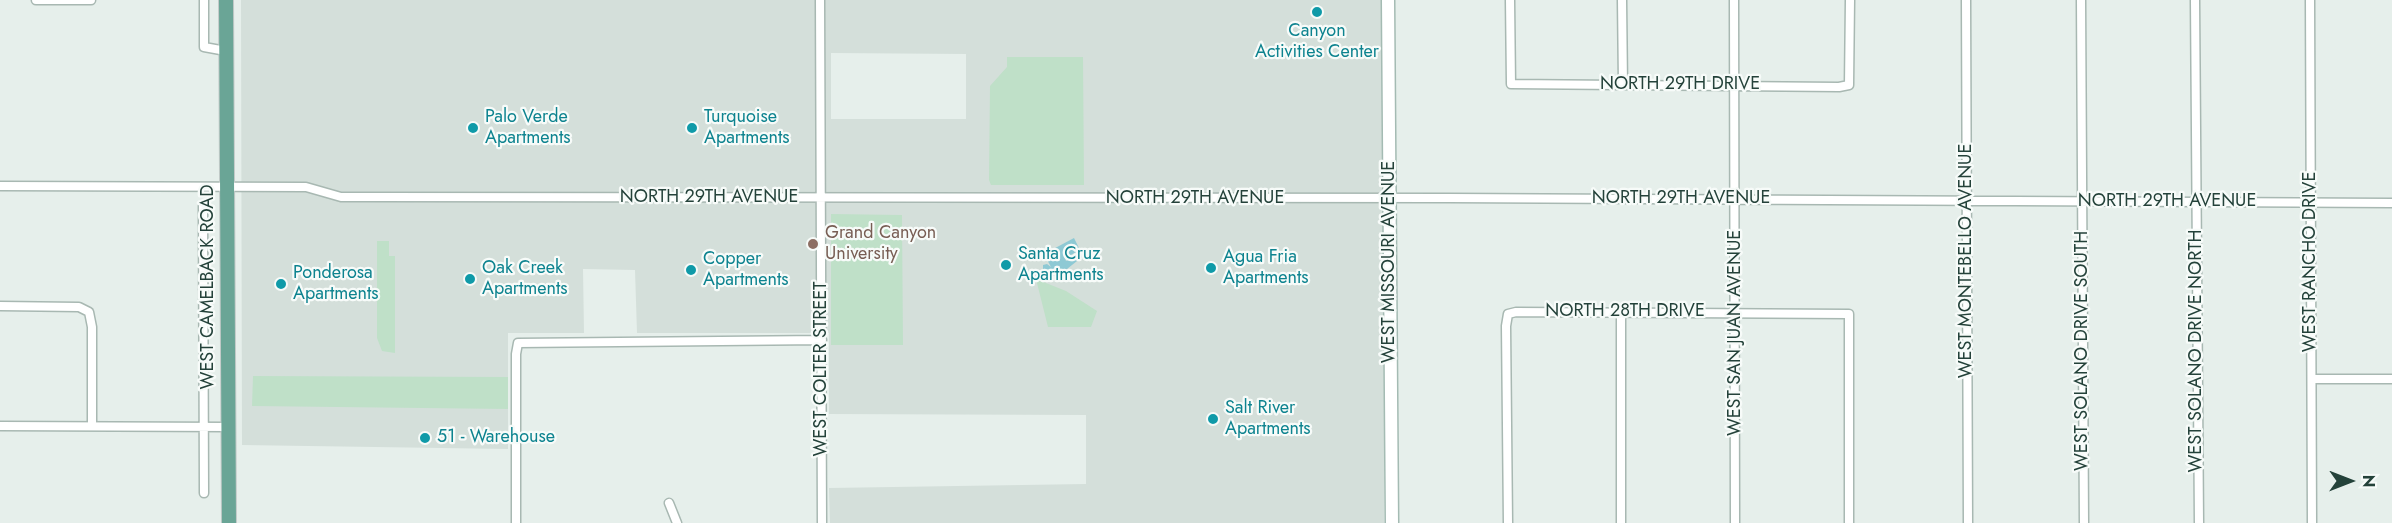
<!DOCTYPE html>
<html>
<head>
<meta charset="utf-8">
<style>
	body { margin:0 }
	#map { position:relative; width:2392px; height:523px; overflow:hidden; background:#e6efeb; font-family:Jost,sans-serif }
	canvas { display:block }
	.north { position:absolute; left:2320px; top:451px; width:60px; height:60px; -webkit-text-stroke:4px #f7fbf9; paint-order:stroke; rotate:90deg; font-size:16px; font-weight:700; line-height:24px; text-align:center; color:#24423a }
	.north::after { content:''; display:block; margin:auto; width:21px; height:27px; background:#24423a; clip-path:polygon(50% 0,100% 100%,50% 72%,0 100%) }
</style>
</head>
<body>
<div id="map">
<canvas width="2392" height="523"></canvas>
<div class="north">N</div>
</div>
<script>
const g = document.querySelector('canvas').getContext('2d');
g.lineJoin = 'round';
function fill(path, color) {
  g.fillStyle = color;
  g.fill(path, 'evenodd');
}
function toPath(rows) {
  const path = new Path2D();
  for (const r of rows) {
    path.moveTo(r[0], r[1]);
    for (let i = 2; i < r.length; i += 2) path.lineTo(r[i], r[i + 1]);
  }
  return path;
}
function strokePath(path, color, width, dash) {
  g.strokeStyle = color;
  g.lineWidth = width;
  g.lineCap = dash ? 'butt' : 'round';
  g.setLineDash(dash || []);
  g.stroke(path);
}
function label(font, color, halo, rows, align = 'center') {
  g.font = font + ' Jost,sans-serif';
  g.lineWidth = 4.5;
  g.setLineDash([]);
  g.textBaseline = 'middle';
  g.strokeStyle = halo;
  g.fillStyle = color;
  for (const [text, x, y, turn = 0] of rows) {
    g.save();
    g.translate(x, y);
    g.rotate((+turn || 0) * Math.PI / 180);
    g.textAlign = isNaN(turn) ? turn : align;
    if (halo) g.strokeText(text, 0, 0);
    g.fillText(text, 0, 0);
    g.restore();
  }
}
const built = toPath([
	[241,0,1385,0,1384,523,830,523,829,488,1086,484,1086,415,829,414,829,333,637,333,635,270,583,269,584,333,508,333,508,449,242,445],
	[831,53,966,54,966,119,831,119]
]);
const green = toPath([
	[1007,57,1083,57,1084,185,991,185,989,180,990,86,1007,67],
	[831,214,902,215,903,345,831,345],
	[377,241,389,241,389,256,395,256,395,353,382,351,377,338],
	[1036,279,1066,291,1097,311,1091,327,1048,327],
	[253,376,508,377,508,409,252,406]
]);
const water = toPath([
	[1074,238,1080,250,1065,258,1066,261,1080,254,1082,257,1057,277,1043,273,1043,265,1047,264,1051,267,1044,254]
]);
const street = toPath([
	[36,0,91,0],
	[204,0,204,47,226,51],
	[820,0,822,523],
	[1510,0,1511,84,1839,87,1849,85,1850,0],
	[1622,0,1623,85],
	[1734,0,1735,523],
	[1966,0,1968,523],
	[2081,0,2084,523],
	[2195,0,2199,523],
	[2310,0,2312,523],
	[0,186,306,187,341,197,370,197,1450,198,2392,203],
	[203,206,204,493],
	[0,306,79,307,89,312,92,327,92,425],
	[1621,312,1621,523],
	[2312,379,2392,379],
	[0,426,229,427],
	[669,503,677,523],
	[516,523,516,354,518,343,822,340],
	[1508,523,1506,326,1508,314,1516,312,1849,314,1849,523]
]);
const secondary = toPath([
	[1388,0,1392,523]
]);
const primary = toPath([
	[226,0,229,523]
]);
const markers = [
	[1317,12,6,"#0f9aa8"],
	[473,128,6,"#0f9aa8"],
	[692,128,6,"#0f9aa8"],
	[813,244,6,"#8d6e63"],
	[1006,265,6,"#0f9aa8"],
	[1211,268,6,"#0f9aa8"],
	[691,270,6,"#0f9aa8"],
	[470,279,6,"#0f9aa8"],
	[281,284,6,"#0f9aa8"],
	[1213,419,6,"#0f9aa8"],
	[425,438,6,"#0f9aa8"]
];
const cultureNames = [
	["Canyon",1317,32,"center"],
	["Activities Center",1317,53,"center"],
	["Palo Verde",485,118],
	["Apartments",485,139],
	["Turquoise",704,118],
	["Apartments",704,139],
	["Santa Cruz",1018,255],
	["Apartments",1018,276],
	["Agua Fria",1223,258],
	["Apartments",1223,279],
	["Copper",703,260],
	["Apartments",703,281],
	["Oak Creek",482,269],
	["Apartments",482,290],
	["Ponderosa",293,274],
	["Apartments",293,295],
	["Salt River",1225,409],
	["Apartments",1225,430],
	["51 - Warehouse",437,438]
];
const streetNames = [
	["NORTH 29TH DRIVE",1680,85],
	["NORTH 29TH AVENUE",709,198],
	["NORTH 29TH AVENUE",1195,199],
	["NORTH 29TH AVENUE",1681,199],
	["NORTH 29TH AVENUE",2167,202],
	["WEST MONTEBELLO AVENUE",1967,261,-90],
	["WEST MISSOURI AVENUE",1390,262,-90],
	["WEST RANCHO DRIVE",2311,262,-90],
	["WEST CAMELBACK ROAD",209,287,-90],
	["NORTH 28TH DRIVE",1625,312],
	["WEST SAN JUAN AVENUE",1736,333,-90],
	["WEST SOLANO DRIVE SOUTH",2083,351,-90],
	["WEST SOLANO DRIVE NORTH",2197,351,-90],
	["WEST COLTER STREET",822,369,-90]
];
const educationNames = [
	["Grand Canyon",825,234],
	["University",825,255]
];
fill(built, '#d4dfda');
fill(green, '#bfe0c8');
fill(water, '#8ec9d4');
strokePath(street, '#a8b8b2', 11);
strokePath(secondary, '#a4bbb3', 15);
strokePath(primary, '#c2cac8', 16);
strokePath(street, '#fff', 8);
strokePath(secondary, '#fff', 12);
strokePath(primary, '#6aa596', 14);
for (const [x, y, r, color] of markers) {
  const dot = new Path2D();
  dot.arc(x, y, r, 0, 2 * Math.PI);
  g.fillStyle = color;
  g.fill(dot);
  strokePath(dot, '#f7fbf9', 2);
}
label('18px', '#0d838f', '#f7fbf9', cultureNames, 'left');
label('18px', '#24423a', '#f7fbf9', streetNames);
label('18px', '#785e54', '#f7fbf9', educationNames, 'left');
</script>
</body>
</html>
